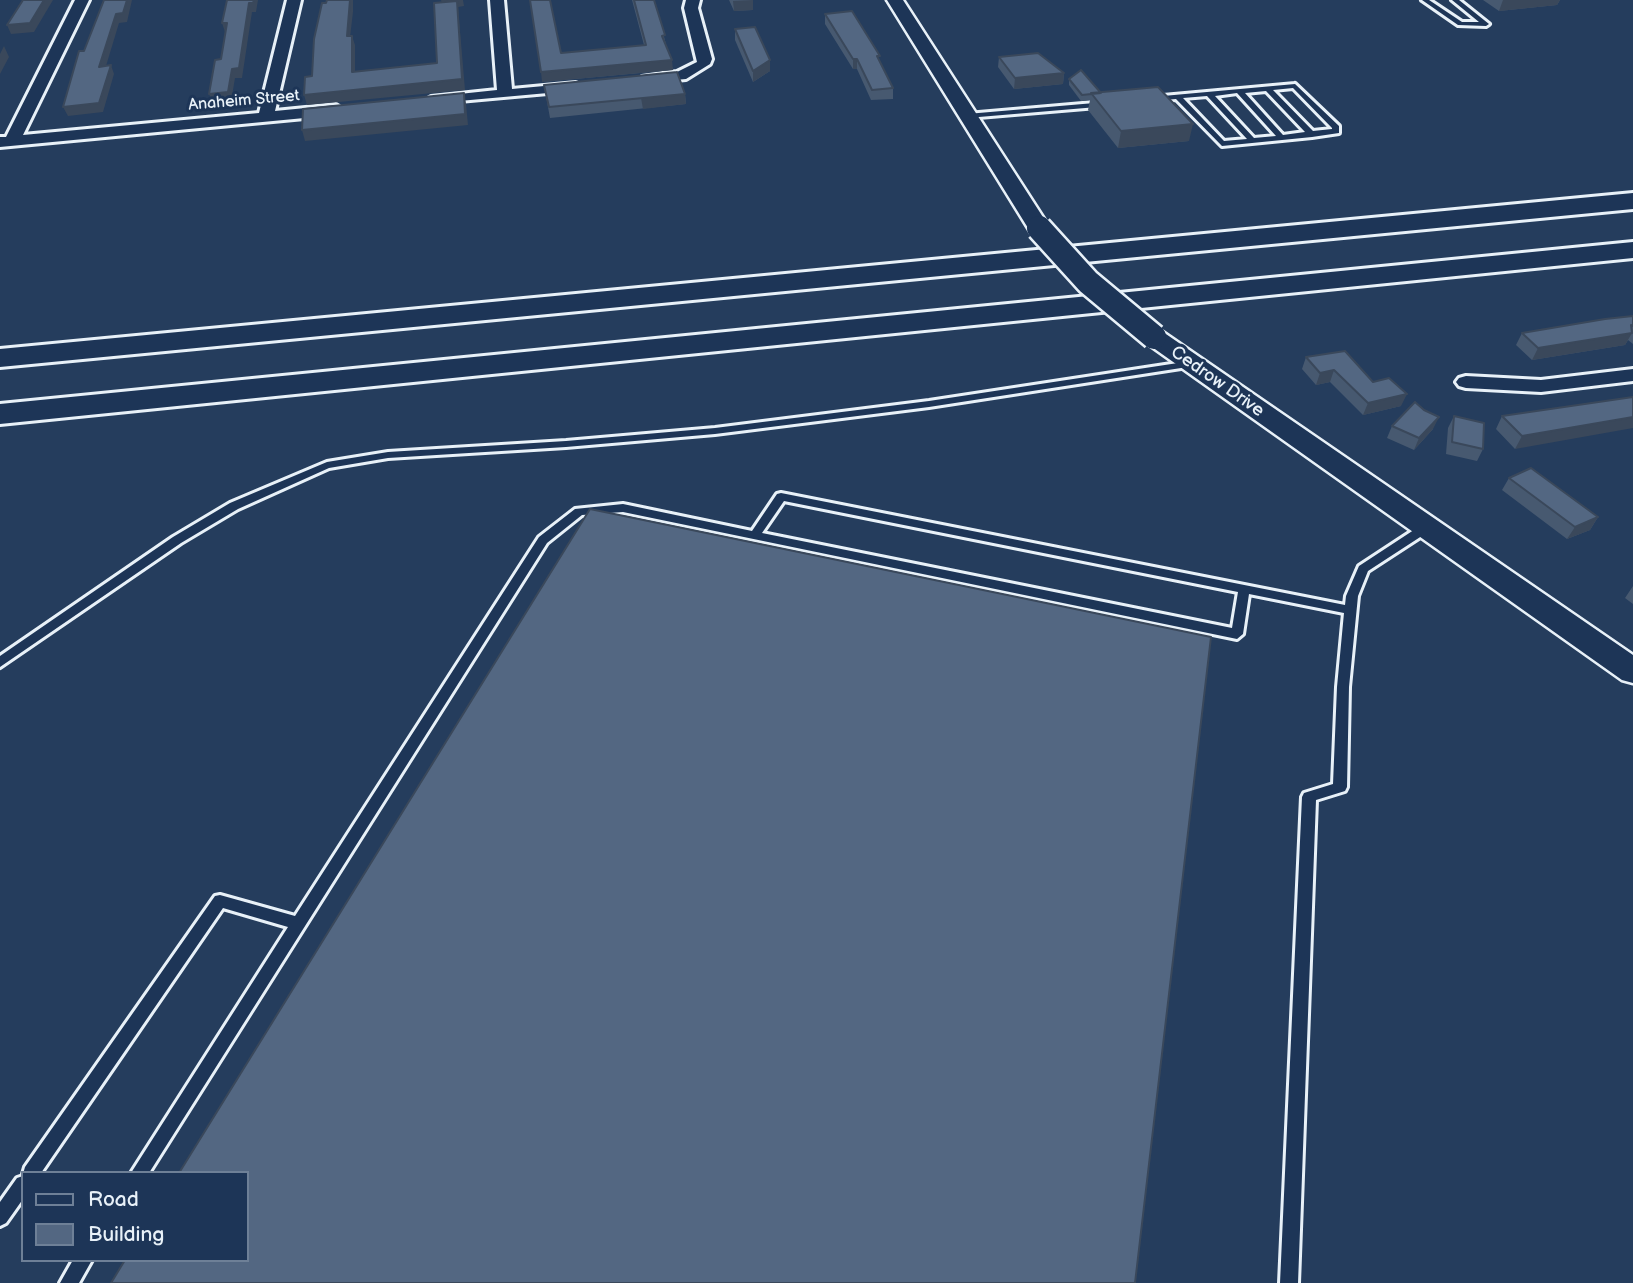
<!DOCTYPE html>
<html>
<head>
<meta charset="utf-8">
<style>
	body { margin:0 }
	#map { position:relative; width:1633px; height:1283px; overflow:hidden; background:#253d5d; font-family:"Balsamiq Sans",sans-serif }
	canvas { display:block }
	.legend { position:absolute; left:21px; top:1171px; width:228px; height:91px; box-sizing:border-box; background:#1d3557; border:2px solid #6e8097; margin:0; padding:9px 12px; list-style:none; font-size:21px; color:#e8f1f8 }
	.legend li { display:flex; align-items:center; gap:14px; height:35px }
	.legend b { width:35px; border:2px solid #6e8097 }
</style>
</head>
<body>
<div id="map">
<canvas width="1633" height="1283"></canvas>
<ul class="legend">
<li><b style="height:9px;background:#1d3557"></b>Road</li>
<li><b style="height:19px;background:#536782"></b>Building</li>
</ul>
</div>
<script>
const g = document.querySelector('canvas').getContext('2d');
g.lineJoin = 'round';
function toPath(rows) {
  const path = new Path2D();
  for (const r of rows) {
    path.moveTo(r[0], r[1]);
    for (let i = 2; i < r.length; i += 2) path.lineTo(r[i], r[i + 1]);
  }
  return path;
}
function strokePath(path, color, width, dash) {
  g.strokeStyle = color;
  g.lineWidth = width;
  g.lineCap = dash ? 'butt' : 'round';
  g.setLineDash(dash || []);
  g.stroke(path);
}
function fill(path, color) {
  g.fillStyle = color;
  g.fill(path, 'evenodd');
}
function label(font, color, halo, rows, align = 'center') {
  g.font = font + ' "Balsamiq Sans",sans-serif';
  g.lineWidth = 6;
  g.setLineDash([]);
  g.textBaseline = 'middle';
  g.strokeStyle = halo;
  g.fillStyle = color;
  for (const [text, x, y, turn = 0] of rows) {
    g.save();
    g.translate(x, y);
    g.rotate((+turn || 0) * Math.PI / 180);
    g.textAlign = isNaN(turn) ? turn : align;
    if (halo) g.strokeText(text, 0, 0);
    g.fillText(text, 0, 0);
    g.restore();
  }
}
const service = toPath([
	[1422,0,1429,0,1462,22,1479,22,1452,0,1459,0,1489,24,1486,26,1458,25,1422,0],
	[1295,84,1339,126,1339,133,1312,137,1222,146,1176,99,1152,101,1148,99,1152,97,1295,84],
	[1293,88,1332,128,1332,129,1313,131,1273,90,1293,88],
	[1266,91,1305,132,1283,135,1245,93,1266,91],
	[1237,93,1276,136,1254,138,1215,96,1237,93],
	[1207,96,1247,139,1224,141,1183,98,1207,96],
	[1106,102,1109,102,1109,106,967,118,963,116,967,114,1106,102],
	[1191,361,1196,364,1194,366,929,407,715,434,566,447,388,458,329,468,238,509,181,543,0,667,0,656,173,537,230,503,327,462,388,452,566,441,715,428,929,401,1191,361],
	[781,493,1345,605,1346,596,1359,566,1423,524,1431,524,1433,527,1431,530,1368,571,1358,596,1349,687,1347,787,1345,791,1316,800,1298,1283,1280,1283,1302,797,1304,793,1333,784,1337,687,1344,613,1249,594,1243,634,1237,639,623,512,582,515,547,543,149,1173,131,1173,288,927,223,908,41,1173,23,1174,25,1167,215,896,220,895,295,916,539,537,575,509,623,504,752,531,777,494,781,493],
	[784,501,1238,592,1232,628,762,533,784,501],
	[23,1176,23,1199,6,1223,0,1226,0,1202,17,1178,23,1176],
	[73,1260,92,1260,79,1283,60,1283,73,1260]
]);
const minor = toPath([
	[75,0,89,0,23,135,259,113,287,0,301,0,275,111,336,105,344,110,336,115,0,147,0,137,6,137,75,0],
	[490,0,504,0,512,89,576,83,583,87,581,90,426,104,424,101,431,97,497,90,490,0],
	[686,0,700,0,698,8,712,59,710,64,686,79,642,83,640,80,642,77,677,72,697,62,684,8,686,0],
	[1633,369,1633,381,1541,392,1466,388,1459,386,1456,382,1459,378,1466,376,1541,380,1633,369]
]);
const tertiary = toPath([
	[887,0,903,0,1050,228,1047,233,1031,233,1028,228,887,0],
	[1154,330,1163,332,1633,655,1633,683,1622,680,1145,342,1142,337,1145,332,1154,330]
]);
const motorway = toPath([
	[1633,193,1633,209,0,367,0,349,1633,193],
	[1633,242,1633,258,0,424,0,404,1633,242]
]);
const tertiaryBridge = toPath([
	[1039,228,1088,282,1154,337]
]);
const wall = toPath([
	[632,0,654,0,673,70,542,82,644,45],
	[729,0,753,0,753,10,734,11],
	[1483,0,1560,0,1557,5,1499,11],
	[825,14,880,62,893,88,893,99,871,100,857,69,853,69,825,24],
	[735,29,770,60,770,71,753,82,735,40],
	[999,57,1064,73,1063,84,1014,89,998,67],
	[1069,79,1101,93,1189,141,1118,148,1088,110,1090,100,1081,101,1069,85],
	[544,85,685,94,686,104,550,118],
	[1633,316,1633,344,1628,340,1625,345,1532,360,1516,345,1522,333],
	[1306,357,1373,382,1401,406,1363,415,1330,382,1316,385,1302,369],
	[1633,397,1515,449,1496,429,1502,416],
	[1454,416,1483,449,1477,461,1446,454,1448,428],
	[1392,426,1433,429,1414,450,1387,438],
	[1509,478,1598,517,1590,530,1567,539,1502,490],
	[1633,586,1633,604,1625,598]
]);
const shadedWall = toPath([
	[44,0,53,0,34,32,11,34,7,25],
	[127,0,132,0,127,22,119,23,103,76,99,67,116,14],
	[254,0,258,0,256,12,252,12,242,78,235,78,231,102,213,103,209,94,232,69,249,3],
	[350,0,353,0,353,12,349,46,347,36],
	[441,0,463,0,464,6,458,7,465,90,307,105,304,95,462,79],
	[753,0,753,10,734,11,733,1],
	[1503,0,1560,0,1557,5,1499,11],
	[222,23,227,23,225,32],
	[352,36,355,45,355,82,352,72],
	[4,46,9,57,0,74,0,54],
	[853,59,857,59,857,69,853,69],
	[672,60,673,70,542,82,541,72],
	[770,60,770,71,753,82,753,71],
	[111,65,114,74,103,112,68,116,63,107],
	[1064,73,1063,84,1014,89,1015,78],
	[464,93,466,104,468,125,305,141,302,130],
	[685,94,686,104,643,109,641,98],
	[1193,124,1189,141,1118,148,1121,131],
	[1632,333,1625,345,1532,360,1538,348],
	[1334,370,1330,382,1316,385,1320,373],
	[1407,394,1401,406,1363,415,1368,403],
	[1439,417,1433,429,1414,450,1419,438],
	[1633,417,1633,428,1515,449,1522,436],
	[1598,517,1590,530,1567,539,1575,527]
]);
const building = toPath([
	[23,0,44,0,30,23,7,25,23,0],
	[104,0,127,0,123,13,116,14,99,67,111,65,99,103,63,107,79,51,84,51,104,0],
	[227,0,254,0,253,3,249,3,239,68,232,69,228,92,209,94,215,60,221,59,227,23,222,23,227,0],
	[327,0,350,0,347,36,352,36,352,72,437,63,434,3,457,1,462,79,304,95,305,77,312,76,314,39,322,3,326,3,327,0],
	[530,0,550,0,561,53,646,45,634,0,654,0,665,35,662,36,672,60,541,72,530,0],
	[852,11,880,56,877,56,893,88,872,90,857,59,853,59,825,14,852,11],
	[755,27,770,60,753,71,735,29,755,27],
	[1038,53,1064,73,1015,78,999,57,1038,53],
	[1081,70,1101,93,1082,95,1069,79,1081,70],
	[677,72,685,94,549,107,544,85,677,72],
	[1158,87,1193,124,1121,131,1091,93,1158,87],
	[464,93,465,114,302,130,303,109,464,93],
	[1633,316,1633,326,1631,325,1632,333,1538,348,1522,333,1605,319,1633,316],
	[1345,351,1373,382,1389,378,1407,394,1368,403,1334,370,1320,373,1306,357,1345,351],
	[1633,397,1633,417,1522,436,1502,416,1633,397],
	[1415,402,1424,410,1439,417,1419,438,1392,426,1415,402],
	[1454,416,1484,423,1483,449,1452,442,1454,416],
	[1531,468,1598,517,1575,527,1509,478,1531,468],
	[590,509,1211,637,1135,1283,111,1283,125,1260,247,1260,247,1173,179,1173,590,509]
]);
const farStreetnames = [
	["Anaheim Street",244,101,-5]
];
const streetNames = [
	["Cedrow Drive",1217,382,35]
];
strokePath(service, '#e8f1f8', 6);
strokePath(minor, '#e8f1f8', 6);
strokePath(tertiary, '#e8f1f8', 5);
strokePath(motorway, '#e8f1f8', 6);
fill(service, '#1d3557');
fill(minor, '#1d3557');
fill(tertiary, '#1d3557');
fill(motorway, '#1d3557');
strokePath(tertiaryBridge, '#e8f1f8', 29, []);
strokePath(tertiaryBridge, '#1d3557', 24);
fill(wall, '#475970');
fill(shadedWall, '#3a485b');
fill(building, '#536782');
strokePath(building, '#3a485b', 2);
label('16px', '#e8f1f8', '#1d3557', farStreetnames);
label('18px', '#e8f1f8', '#1d3557', streetNames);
</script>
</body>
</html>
